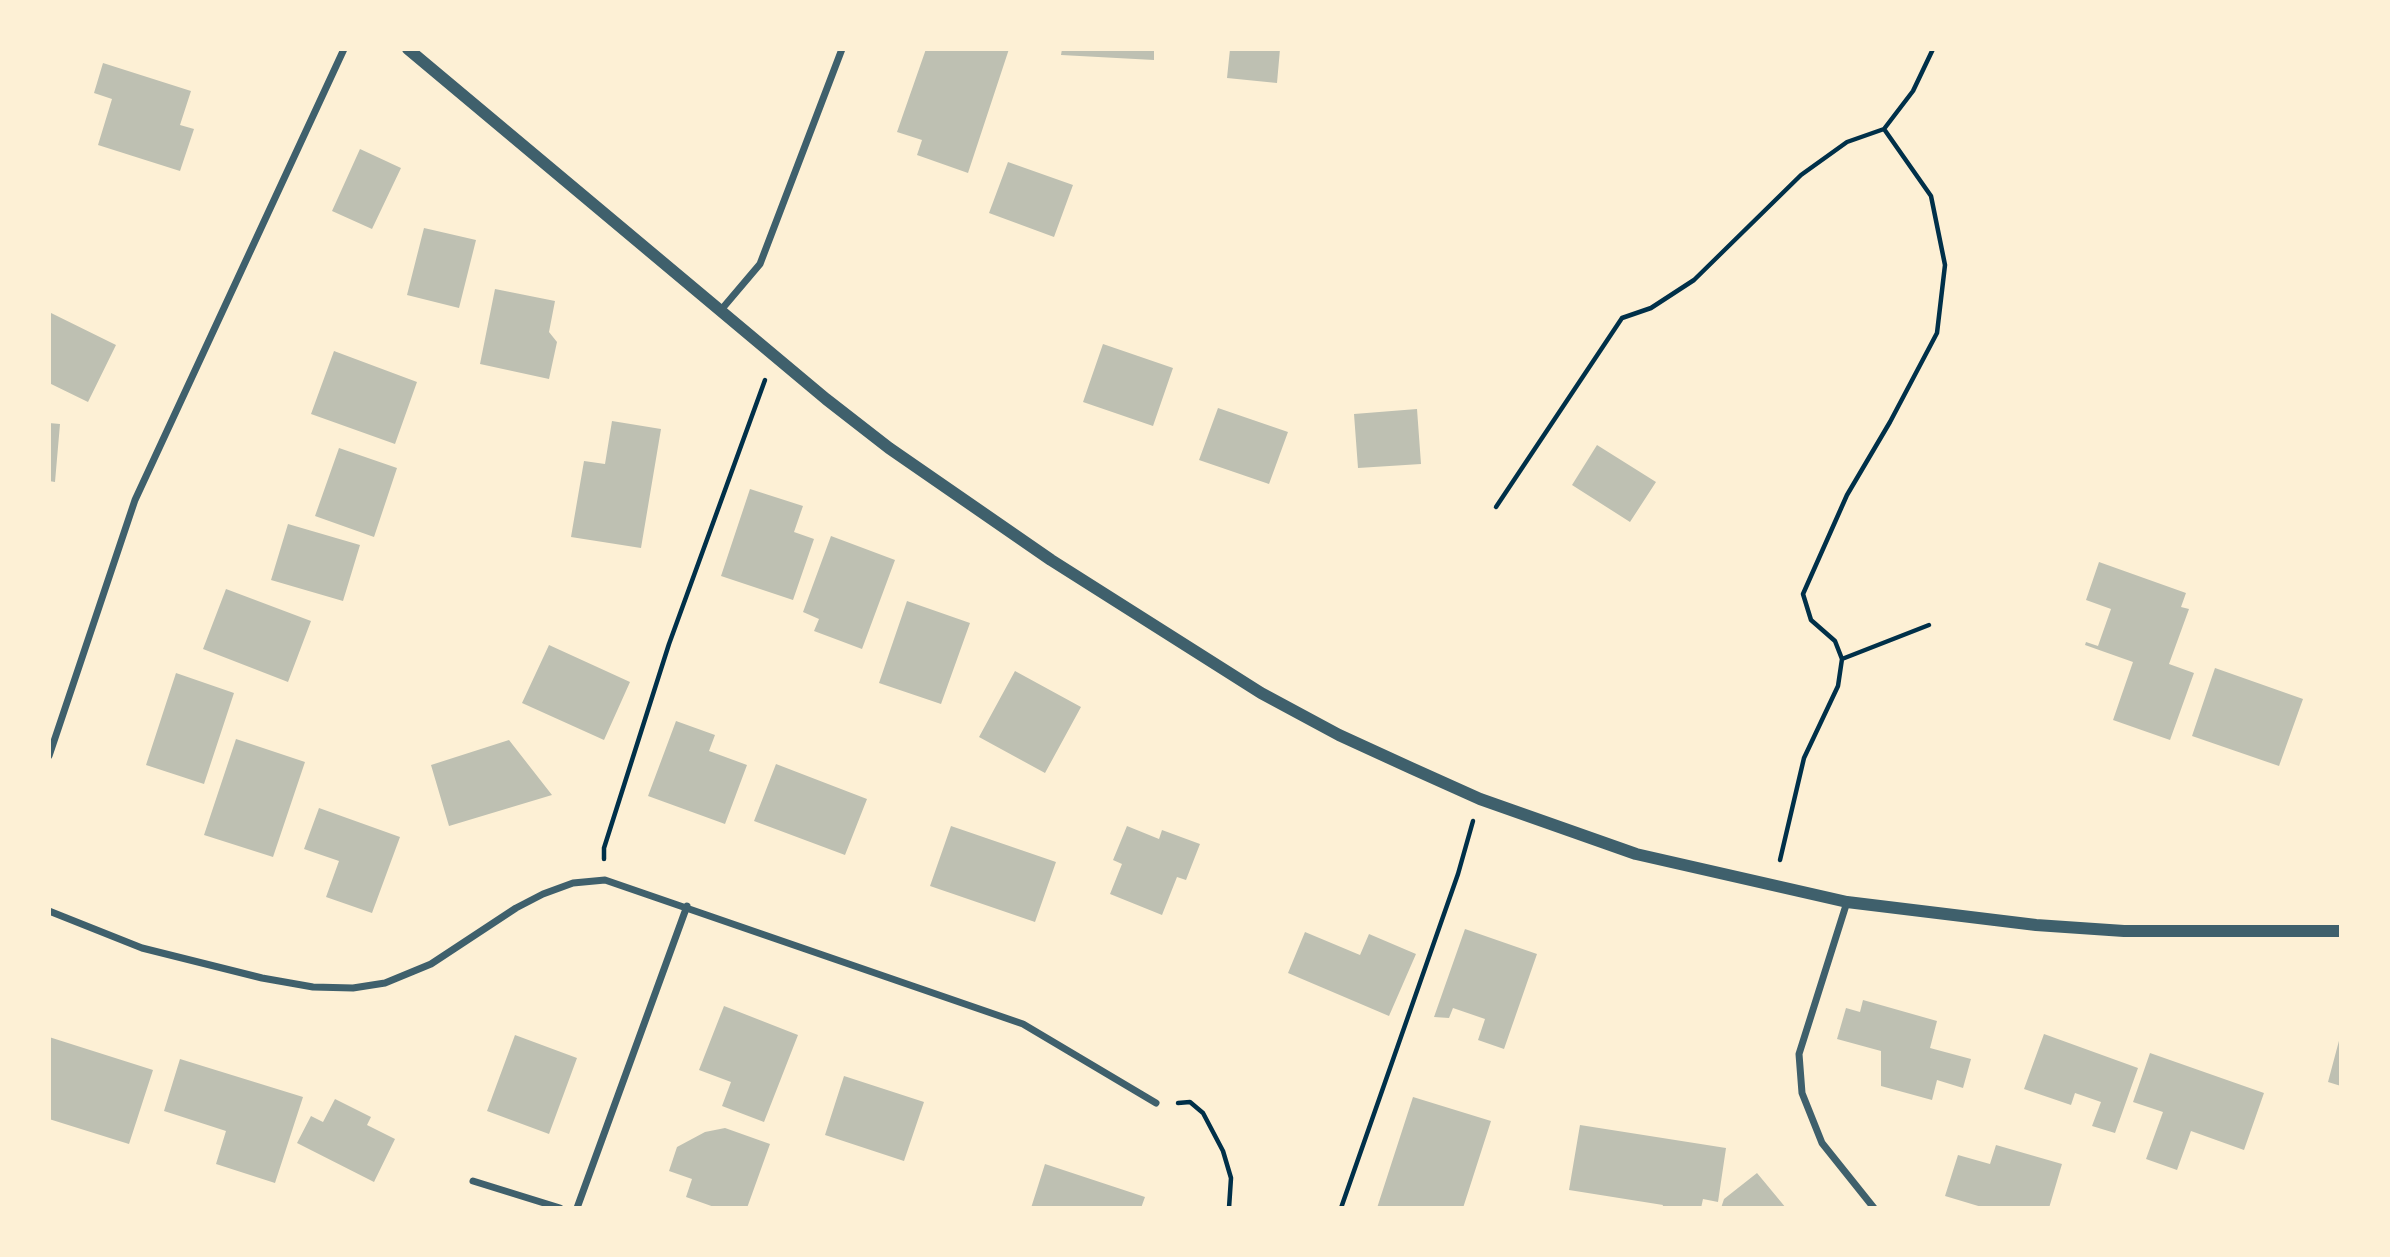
<!DOCTYPE html>
<html>
<head>
<meta charset="utf-8">
<style>
	body { margin:0 }
	#map { position:relative; width:2390px; height:1257px; overflow:hidden; background:#fdf0d5; font-family:Helvetica,sans-serif }
	canvas { display:block }
	.frame { position:absolute; inset:0; border:51px solid #fdf0d5; pointer-events:none }
</style>
</head>
<body>
<div id="map">
<canvas width="2390" height="1257"></canvas>
<div class="frame"></div>
</div>
<script>
const g = document.querySelector('canvas').getContext('2d');
g.lineJoin = 'round';
function fill(path, color) {
  g.fillStyle = color;
  g.fill(path, 'evenodd');
}
function toPath(rows) {
  const path = new Path2D();
  for (const r of rows) {
    path.moveTo(r[0], r[1]);
    for (let i = 2; i < r.length; i += 2) path.lineTo(r[i], r[i + 1]);
  }
  return path;
}
function strokePath(path, color, width, dash) {
  g.strokeStyle = color;
  g.lineWidth = width;
  g.lineCap = dash ? 'butt' : 'round';
  g.setLineDash(dash || []);
  g.stroke(path);
}
const building = toPath([
	[926,49,1009,49,968,173,917,155,922,140,897,132],
	[1062,49,1154,49,1154,60,1061,55],
	[1230,49,1280,49,1277,83,1227,78],
	[103,63,191,91,180,125,194,129,180,171,98,145,112,99,94,93],
	[360,149,401,168,372,229,332,211],
	[1008,162,1073,185,1054,237,989,213],
	[424,228,476,240,459,308,407,295],
	[495,289,555,301,549,332,557,342,549,379,480,364],
	[49,312,116,345,88,402,49,383],
	[1103,344,1173,368,1153,426,1083,402],
	[334,351,417,382,395,444,311,414],
	[1218,408,1288,432,1269,484,1199,460],
	[1417,409,1421,464,1358,468,1354,414],
	[612,421,661,429,641,548,571,537,584,461,605,464],
	[49,423,60,424,55,482,49,481],
	[1597,445,1656,482,1630,522,1572,485],
	[339,448,397,468,374,537,315,516],
	[750,489,803,506,794,532,814,539,793,600,721,576],
	[288,524,360,545,343,601,271,580],
	[831,536,895,560,862,649,814,631,819,619,803,612],
	[2099,562,2186,593,2181,607,2189,609,2169,664,2194,673,2170,740,2113,720,2133,662,2085,645,2086,642,2098,646,2111,609,2086,600],
	[226,589,311,621,288,682,203,649],
	[907,601,970,623,941,704,879,683],
	[549,645,630,682,604,740,522,703],
	[2215,668,2303,699,2279,766,2192,736],
	[1015,671,1081,707,1045,773,979,737],
	[176,673,234,693,204,784,146,765],
	[676,721,715,735,709,751,747,765,725,824,648,796],
	[236,739,305,762,273,857,204,835],
	[509,740,552,795,449,826,431,765],
	[776,764,867,799,845,855,754,821],
	[319,808,400,837,372,913,326,897,339,861,304,849],
	[951,826,1056,862,1035,922,930,886],
	[1127,826,1159,839,1162,830,1200,844,1186,880,1177,877,1162,915,1110,894,1122,864,1113,860],
	[1465,929,1537,954,1504,1049,1478,1040,1485,1019,1453,1008,1449,1018,1434,1017],
	[1305,932,1360,955,1369,934,1416,954,1389,1016,1288,973],
	[1863,1000,1937,1021,1930,1048,1971,1059,1963,1088,1937,1080,1932,1100,1881,1086,1881,1051,1837,1039,1846,1008,1860,1012],
	[724,1006,798,1035,764,1122,722,1106,731,1082,699,1070],
	[2044,1034,2138,1068,2115,1133,2092,1126,2101,1102,2075,1093,2071,1105,2024,1089],
	[515,1035,577,1058,549,1134,487,1111],
	[49,1037,153,1070,129,1144,49,1119],
	[2340,1037,2341,1037,2341,1086,2328,1082],
	[2150,1053,2264,1093,2244,1150,2191,1131,2177,1170,2146,1159,2163,1112,2133,1102],
	[180,1059,303,1097,275,1183,216,1164,226,1131,164,1111],
	[844,1076,924,1102,904,1161,825,1135],
	[1413,1097,1491,1121,1463,1208,1377,1208],
	[335,1099,371,1117,367,1125,395,1139,374,1182,297,1143,311,1116,323,1122],
	[1580,1125,1726,1148,1718,1202,1703,1199,1701,1208,1662,1208,1663,1205,1569,1190],
	[725,1128,770,1144,747,1208,717,1208,686,1197,692,1179,669,1171,677,1147,705,1132],
	[1996,1145,2062,1164,2049,1208,1985,1208,1945,1196,1958,1155,1990,1164],
	[1045,1164,1145,1197,1141,1208,1031,1208],
	[1757,1173,1786,1208,1721,1208,1724,1199]
]);
const path = toPath([
	[1496,507,1622,318,1651,308,1694,280,1801,175,1847,142,1884,129,1913,91,1933,49],
	[1842,659,1929,625],
	[604,859,604,848,669,644,765,380],
	[1780,860,1804,758,1838,686,1842,659,1835,641,1811,620,1803,594,1847,495,1890,422,1937,333,1945,265,1931,196,1884,129],
	[1178,1103,1190,1102,1203,1113,1223,1151,1231,1178,1229,1208],
	[1341,1208,1458,874,1473,821]
]);
const minor = toPath([
	[721,310,760,264,842,49],
	[49,756,135,500,344,49],
	[1847,902,1799,1054,1802,1093,1822,1143,1874,1208],
	[49,911,142,948,262,978,313,987,353,988,385,983,431,964,516,908,543,894,573,883,605,880,1023,1024,1156,1103],
	[473,1181,560,1208],
	[577,1208,687,906]
]);
const tertiary = toPath([
	[408,49,826,399,889,448,1051,560,1261,693,1339,735,1411,768,1480,799,1636,854,1847,902,2036,925,2124,931,2341,931]
]);
fill(building, '#bec0b2');
strokePath(path, '#003049', 4.5);
strokePath(minor, '#3f606c', 7);
strokePath(tertiary, '#3f606c', 12);
</script>
</body>
</html>
